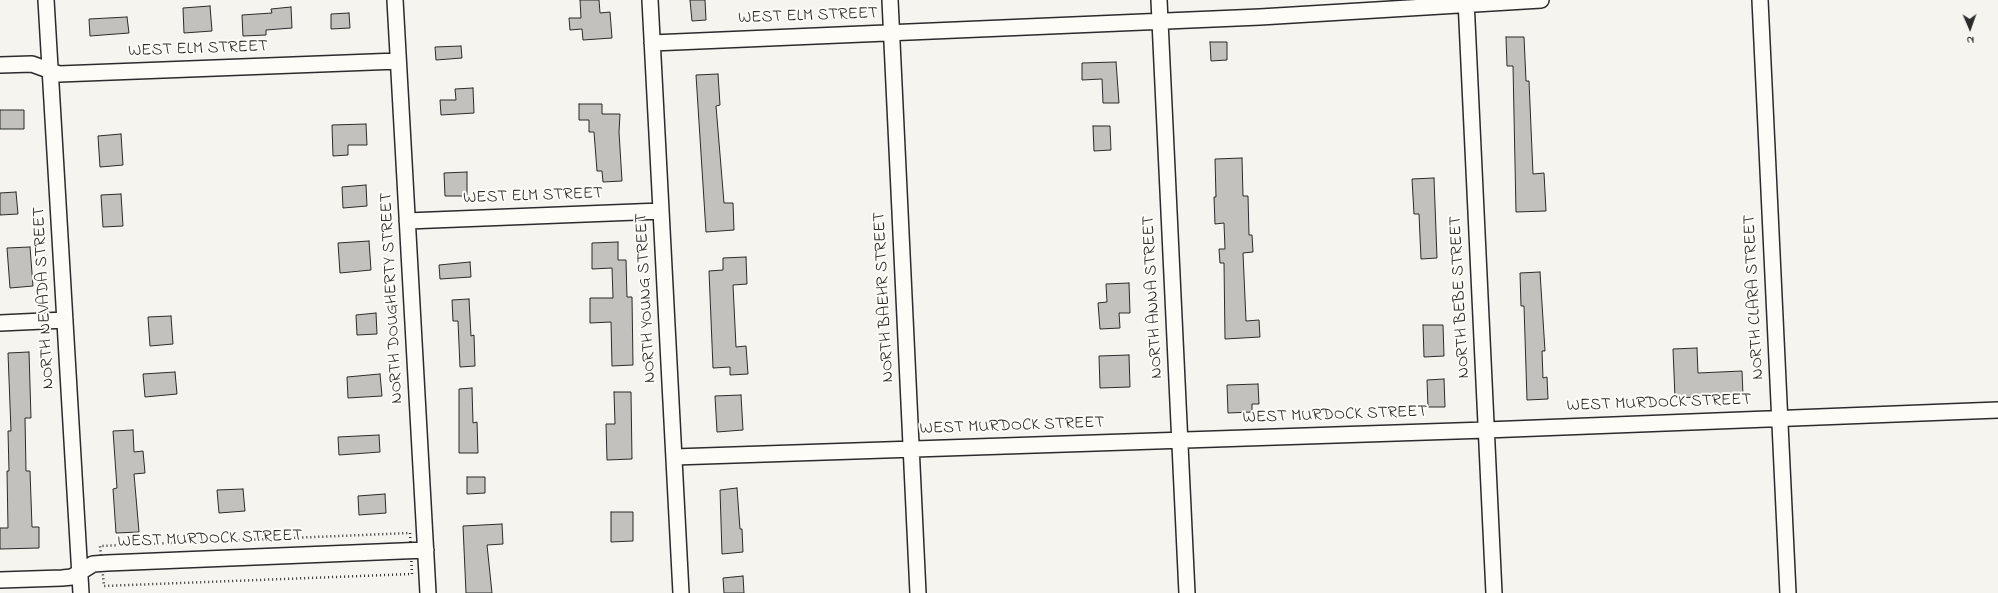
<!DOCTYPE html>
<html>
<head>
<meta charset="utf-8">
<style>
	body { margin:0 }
	#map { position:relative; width:1998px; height:593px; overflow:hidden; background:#f5f4ef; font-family:"Indie Flower",sans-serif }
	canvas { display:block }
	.north { position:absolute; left:1950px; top:8px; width:40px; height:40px; -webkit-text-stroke:3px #fdfcf7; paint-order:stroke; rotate:178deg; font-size:11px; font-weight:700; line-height:16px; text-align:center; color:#2b2b2b }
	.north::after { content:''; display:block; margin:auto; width:14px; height:18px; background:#2b2b2b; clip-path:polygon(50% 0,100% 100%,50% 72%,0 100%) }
</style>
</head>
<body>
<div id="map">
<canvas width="1998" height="593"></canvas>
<div class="north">N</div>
</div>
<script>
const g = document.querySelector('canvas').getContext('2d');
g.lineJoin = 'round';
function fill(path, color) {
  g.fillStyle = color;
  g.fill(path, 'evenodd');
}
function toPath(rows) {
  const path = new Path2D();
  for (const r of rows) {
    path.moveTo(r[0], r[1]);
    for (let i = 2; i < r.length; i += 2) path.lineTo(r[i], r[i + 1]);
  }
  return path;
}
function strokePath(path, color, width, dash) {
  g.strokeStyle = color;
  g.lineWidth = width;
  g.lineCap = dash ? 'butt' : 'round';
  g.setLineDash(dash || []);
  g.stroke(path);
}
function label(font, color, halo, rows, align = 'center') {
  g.font = font + ' "Indie Flower",sans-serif';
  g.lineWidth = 4;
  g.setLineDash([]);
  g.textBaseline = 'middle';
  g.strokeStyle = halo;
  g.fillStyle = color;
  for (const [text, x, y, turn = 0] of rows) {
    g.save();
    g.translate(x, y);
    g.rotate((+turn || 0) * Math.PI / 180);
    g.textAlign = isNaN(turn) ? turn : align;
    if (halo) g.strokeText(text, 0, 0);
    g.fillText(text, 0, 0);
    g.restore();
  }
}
const building = toPath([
	[580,0,599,0,600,13,610,12,612,38,583,40,582,29,570,30,569,18,581,18,580,0],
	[690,0,705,0,706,20,692,21,690,0],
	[210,6,212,31,184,33,183,8,210,6],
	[291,7,292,28,266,30,266,35,243,36,242,15,272,13,271,9,291,7],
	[349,13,350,28,331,29,331,14,349,13],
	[127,17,129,33,90,36,89,19,127,17],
	[1506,37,1524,37,1526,81,1529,81,1533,174,1544,173,1546,211,1516,212,1513,66,1507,66,1506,37],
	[1210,42,1227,42,1227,60,1211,61,1210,42],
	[461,46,462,58,436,60,435,47,461,46],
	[1116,62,1119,103,1103,103,1102,79,1082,80,1082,63,1116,62],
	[718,74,720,105,716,106,724,203,733,203,734,230,706,232,696,75,718,74],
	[473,88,474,113,441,115,440,100,456,100,455,89,473,88],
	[579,104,602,104,602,114,620,114,619,132,622,181,603,182,602,171,597,171,594,132,589,132,589,120,579,120,579,104],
	[0,110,24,110,24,129,0,129,0,110],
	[366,124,367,145,348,145,348,155,333,156,332,125,366,124],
	[1093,126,1110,126,1111,150,1094,151,1093,126],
	[121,134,123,165,100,167,98,136,121,134],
	[1242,158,1243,196,1248,196,1249,235,1252,235,1253,252,1243,253,1246,321,1259,320,1260,337,1225,339,1224,263,1220,263,1219,249,1225,249,1224,223,1215,224,1214,197,1216,197,1215,159,1242,158],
	[467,172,467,196,445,196,444,173,467,172],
	[1434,178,1437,258,1421,259,1419,214,1414,214,1412,179,1434,178],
	[366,185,367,206,343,208,342,187,366,185],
	[16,192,18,214,0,215,0,193,16,192],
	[121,194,123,226,103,227,101,195,121,194],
	[369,241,371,270,340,273,338,243,369,241],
	[618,242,618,260,626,260,627,297,632,297,633,365,612,366,611,322,590,323,590,298,613,298,612,268,592,269,592,243,618,242],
	[30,247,33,286,10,288,7,248,30,247],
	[746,257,747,284,733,285,736,347,746,346,748,374,730,375,730,367,713,368,709,271,723,270,723,258,746,257],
	[470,262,471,277,440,279,439,265,470,262],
	[1540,272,1545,351,1542,351,1543,378,1547,377,1548,399,1527,400,1524,306,1521,306,1520,273,1540,272],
	[1129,283,1130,313,1119,313,1120,328,1100,329,1098,303,1107,302,1106,284,1129,283],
	[469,299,471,336,474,335,475,366,460,367,458,321,453,321,452,300,469,299],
	[376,313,377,334,357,335,356,315,376,313],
	[171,316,173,344,150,346,148,317,171,316],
	[1423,325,1443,325,1444,356,1424,357,1423,325],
	[1697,348,1698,373,1742,371,1743,395,1675,398,1673,349,1697,348],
	[29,352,31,418,25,418,26,471,30,471,32,527,39,527,39,548,0,549,0,528,8,528,7,471,9,471,8,431,11,431,8,353,29,352],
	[1129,355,1130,387,1100,388,1099,356,1129,355],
	[175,372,177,394,145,397,143,374,175,372],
	[380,374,382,396,348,398,347,377,380,374],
	[1444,379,1445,407,1428,407,1427,380,1444,379],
	[1258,384,1259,404,1252,404,1252,412,1228,413,1227,385,1258,384],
	[472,388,473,423,477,422,478,453,459,453,459,389,472,388],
	[614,392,631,392,632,459,607,460,606,424,615,424,614,392],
	[741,395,743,430,717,432,715,396,741,395],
	[133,430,134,452,143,451,145,473,134,474,139,532,116,533,113,489,117,488,113,431,133,430],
	[379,435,380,452,339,455,338,437,379,435],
	[467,477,485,477,485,493,467,494,467,477],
	[737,488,740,529,742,529,743,552,722,554,720,490,737,488],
	[243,489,245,511,219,513,217,490,243,489],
	[385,494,386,513,359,515,358,496,385,494],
	[611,512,633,512,633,541,611,542,611,512],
	[502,524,503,544,487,545,492,593,466,593,463,526,502,524],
	[743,576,744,593,724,593,723,578,743,576]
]);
const path = toPath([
	[410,533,412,574,104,586,100,546,410,533]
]);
const minor = toPath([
	[46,0,81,593],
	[395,0,428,593],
	[650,0,681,593],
	[890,0,918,593],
	[1159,0,1187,593],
	[1466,0,1494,593],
	[1760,0,1788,593],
	[652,43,1260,17,1541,0],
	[0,65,32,64,59,74,398,61],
	[407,221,661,211],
	[0,323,65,320],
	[674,457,1486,430,1998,410],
	[0,580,62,578,72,577,93,564,107,563,426,550]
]);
const streetNames = [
	["WEST ELM STREET",808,17,-2],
	["WEST ELM STREET",198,50,-2],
	["WEST ELM STREET",533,197,-2],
	["NORTH BAEHR STREET",885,297,-93],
	["NORTH ANNA STREET",1154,297,-93],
	["NORTH BEBE STREET",1461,297,-93],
	["NORTH CLARA STREET",1755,297,-93],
	["NORTH NEVADA STREET",45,298,-93],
	["NORTH DOUGHERTY STREET",393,298,-93],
	["NORTH YOUNG STREET",647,298,-93],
	["WEST MURDOCK STREET",1659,404,-2],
	["WEST MURDOCK STREET",1335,416,-2],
	["WEST MURDOCK STREET",1012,427,-2],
	["WEST MURDOCK STREET",210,540,-2]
];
fill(building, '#c2c1be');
strokePath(building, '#2b2b2b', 1);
strokePath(minor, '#2b2b2b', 18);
strokePath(path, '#2b2b2b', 2.5, [1, 3]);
strokePath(minor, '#fdfcf7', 15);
label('17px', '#2b2b2b', '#fdfcf7', streetNames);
</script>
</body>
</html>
